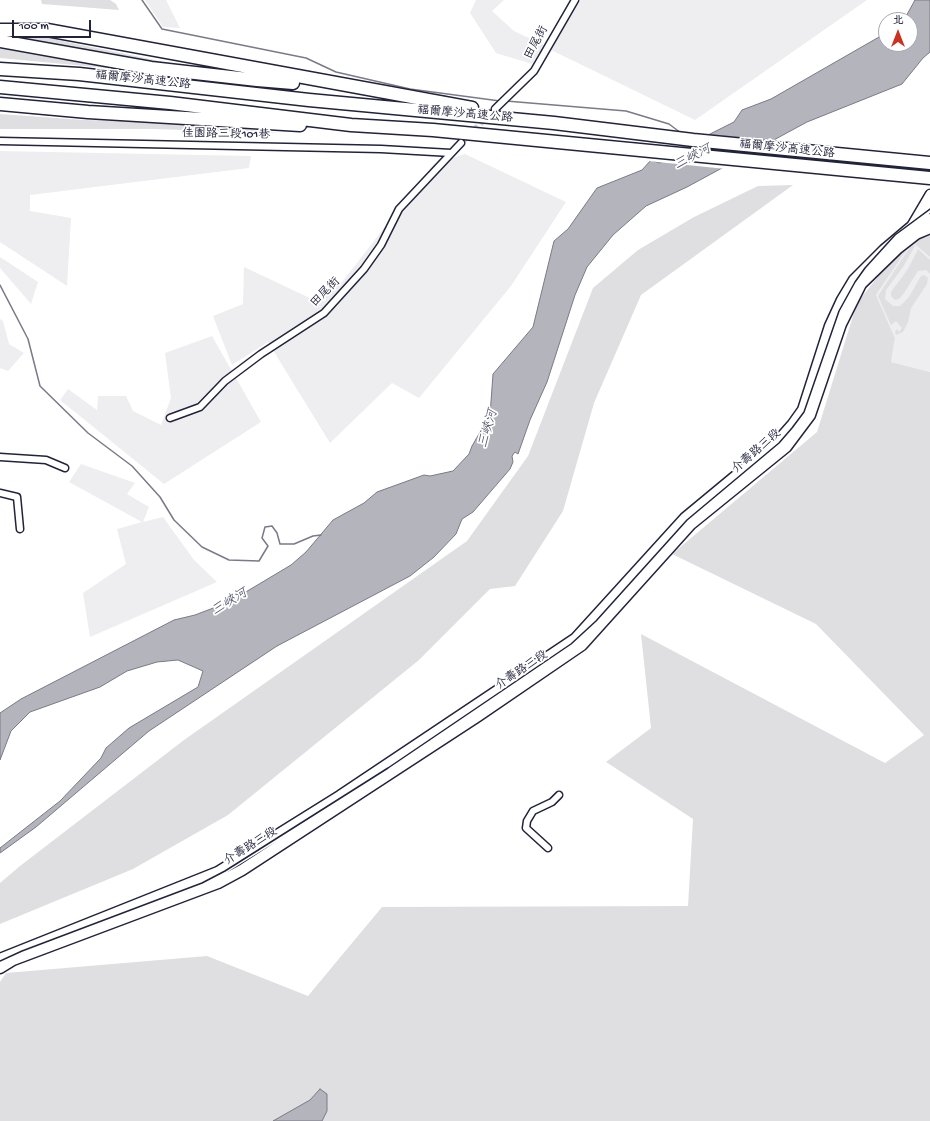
<!DOCTYPE html>
<html>
<head>
<meta charset="utf-8">
<style>
	body { margin:0 }
	#map { position:relative; width:930px; height:1121px; overflow:hidden; background:#fff; font-family:"Gochi Hand","LXGW WenKai TC",sans-serif }
	canvas { display:block }
	.north { position:absolute; left:878px; top:12px; width:40px; height:40px; box-sizing:border-box; background:#fff; border:1px solid #a7a7b1; border-radius:50%; rotate:0deg; font-size:11px; font-weight:700; line-height:16px; text-align:center; color:#22223b }
	.north::after { content:''; display:block; margin:auto; width:14px; height:18px; background:#c8321e; clip-path:polygon(50% 0,100% 100%,50% 72%,0 100%) }
	.scale { position:absolute; left:12px; top:20px; width:79px; height:18px; box-sizing:border-box; border:2px solid #22223b; border-top:0; padding-left:5px; font-size:12px; line-height:14px; white-space:nowrap; color:#22223b; -webkit-text-stroke:3px #fff; paint-order:stroke }
</style>
</head>
<body>
<div id="map">
<canvas width="930" height="1121"></canvas>
<div class="north">北</div>
<div class="scale">100 m</div>
</div>
<script>
const g = document.querySelector('canvas').getContext('2d');
g.lineJoin = 'round';
function fill(path, color) {
  g.fillStyle = color;
  g.fill(path, 'evenodd');
}
function toPath(rows) {
  const path = new Path2D();
  for (const r of rows) {
    path.moveTo(r[0], r[1]);
    for (let i = 2; i < r.length; i += 2) path.lineTo(r[i], r[i + 1]);
  }
  return path;
}
function strokePath(path, color, width, dash) {
  g.strokeStyle = color;
  g.lineWidth = width;
  g.lineCap = dash ? 'butt' : 'round';
  g.setLineDash(dash || []);
  g.stroke(path);
}
function label(font, color, halo, rows, align = 'center') {
  g.font = font + ' "Gochi Hand","LXGW WenKai TC",sans-serif';
  g.lineWidth = 3.5;
  g.setLineDash([]);
  g.textBaseline = 'middle';
  g.strokeStyle = halo;
  g.fillStyle = color;
  for (const [text, x, y, turn = 0] of rows) {
    g.save();
    g.translate(x, y);
    g.rotate((+turn || 0) * Math.PI / 180);
    g.textAlign = isNaN(turn) ? turn : align;
    if (halo) g.strokeText(text, 0, 0);
    g.fillText(text, 0, 0);
    g.restore();
  }
}
const built = toPath([
	[145,0,166,0,180,28,163,27],
	[476,0,504,0,492,11,514,31,544,45,532,64,496,53,470,13],
	[581,0,867,0,695,120,547,48],
	[0,151,251,156,249,168,30,195,30,211,71,218,67,286,0,242],
	[465,154,566,202,511,286,419,398,392,383,330,443,268,342,232,365,213,316,243,304,244,267,314,300,342,282,434,164],
	[912,242,930,257,930,372,891,362,895,338,876,295],
	[0,257,38,282,31,304,0,268],
	[0,319,3,321,9,344,24,353,8,371,0,368],
	[212,336,261,422,164,484,60,400,68,389,97,410,98,396,126,396,133,411,161,425,171,398,165,353],
	[81,464,135,483,127,494,149,507,143,522,163,517,194,560,217,582,90,637,83,593,126,564,117,529,142,522,69,482]
]);
const green = toPath([
	[41,0,110,0,116,4,119,10,42,4],
	[22,33,38,36,184,66,143,63,21,43,0,34],
	[0,48,45,56,127,70,0,58],
	[0,114,84,120,179,122,279,133,153,129,0,129],
	[793,185,641,295,594,403,563,511,515,586,490,589,419,660,228,815,133,869,0,924,0,883,20,866,184,740,467,541,528,456,593,288,638,250,694,217,758,186],
	[930,231,930,257,912,242,876,295,895,338,891,362,930,372,930,1121,0,1121,0,982,6,973,207,956,308,996,382,907,688,906,693,819,606,762,651,728,641,634,885,763,924,735,816,624,672,554,817,432,857,303,899,250,916,236],
	[912,244,915,246,903,267,886,290,885,299,893,306,900,306,909,297,921,276,924,275,928,278,927,284,911,308,908,322,903,332,896,335,895,332,897,329,899,332,902,328,896,321,891,325,878,296],
	[918,249,930,260,930,274,926,270,918,271,904,293,899,299,895,300,891,296,891,292,908,269]
]);
const water = toPath([
	[915,0,930,0,930,52,923,58,902,84,807,122,687,187,646,206,613,235,587,267,575,295,547,382,530,420,518,454,515,452,512,456,513,462,510,469,473,512,462,519,456,534,434,557,410,576,277,646,149,731,36,827,0,853,0,848,60,801,101,758,106,748,129,728,198,687,203,671,178,660,157,662,127,671,100,687,30,712,11,731,0,760,0,713,21,699,174,620,195,615,229,602,291,565,306,552,333,520,364,503,377,492,424,475,430,476,453,471,469,454,472,446,490,415,493,374,533,327,554,241,568,229,597,188,642,170,651,160,660,163,696,141,734,122,742,110,771,99,886,33,886,44,910,44,910,20,904,20,915,0],
	[320,1089,327,1094,327,1111,322,1121,273,1121,310,1100,320,1089]
]);
const pier = toPath([
	[704,134,777,141,726,169,648,161,651,158,659,161]
]);
const stream = toPath([
	[142,0,162,29,306,58,336,72,410,89,500,101],
	[506,101,626,111,669,124,681,133],
	[0,285,28,339,40,386,88,433,132,466,160,497,174,520,202,547,229,560,259,561,268,546,262,538,265,527,272,526,277,533,280,544,294,544,313,536,321,535]
]);
const minorTunnel = toPath([
	[461,143,487,117]
]);
const minor = toPath([
	[495,109,534,71,575,0],
	[0,141,381,149,451,153],
	[170,418,200,407,225,381,261,354,324,313,364,269,381,245,399,209,461,143],
	[0,457,46,460,65,468],
	[0,493,17,497,20,529],
	[548,848,526,828,527,821,533,811,552,802,559,795]
]);
const tertiary = toPath([
	[922,218,930,205],
	[910,228,930,194]
]);
const primary = toPath([
	[0,959,218,872,340,796,575,639,685,518,778,441,793,424,803,410,830,326,842,300,854,280,884,250,910,228,930,219],
	[0,968,13,960,218,883,242,870,478,716,582,645,691,524,786,447,810,415,841,324,861,284,898,248,916,234,930,228]
]);
const motorway = toPath([
	[0,30,47,30,472,108],
	[0,41,151,68,257,80,293,83],
	[0,69,79,74,309,100,554,123,693,140,930,163],
	[0,87,170,103,351,125,433,130,930,178],
	[0,104,88,112,300,125]
]);
const rail = toPath([
	[0,961,22,951,202,883,225,871,388,768,571,644,596,621,687,520,779,443,792,428,804,412,839,311,855,282,865,268,895,235,930,209]
]);
const streetNames = [
	["田尾街",537,43,-61],
	["福爾摩沙高速公路",143,81,6],
	["福爾摩沙高速公路",465,115,5],
	["佳園路三段101巷",226,135,1],
	["福爾摩沙高速公路",787,150,6],
	["田尾街",326,293,-45],
	["介壽路三段",757,452,-41],
	["介壽路三段",522,671,-34],
	["介壽路三段",251,847,-32]
];
const waterNames = [
	["三峽河",693,158,-27],
	["三峽河",489,429,-74],
	["三峽河",230,603,-31]
];
fill(built, '#eeeef1');
fill(green, '#dfdfe2');
fill(water, '#b4b4bc');
strokePath(water, '#7a7a88', 1);
fill(pier, '#fff');
strokePath(stream, '#7a7a88', 1.5);
strokePath(minorTunnel, '#d3d3d8', 6, [6, 3]);
strokePath(minor, '#22223b', 9);
strokePath(tertiary, '#22223b', 11);
strokePath(primary, '#22223b', 13);
strokePath(motorway, '#22223b', 15);
strokePath(minor, '#fff', 6);
strokePath(tertiary, '#fff', 8);
strokePath(primary, '#fff', 10);
strokePath(motorway, '#fff', 12);
strokePath(rail, '#22223b', 1.5);
label('12px', '#22223b', '#fff', streetNames);
label('italic 13px', '#5c5c6f', '#fff', waterNames);
</script>
</body>
</html>
